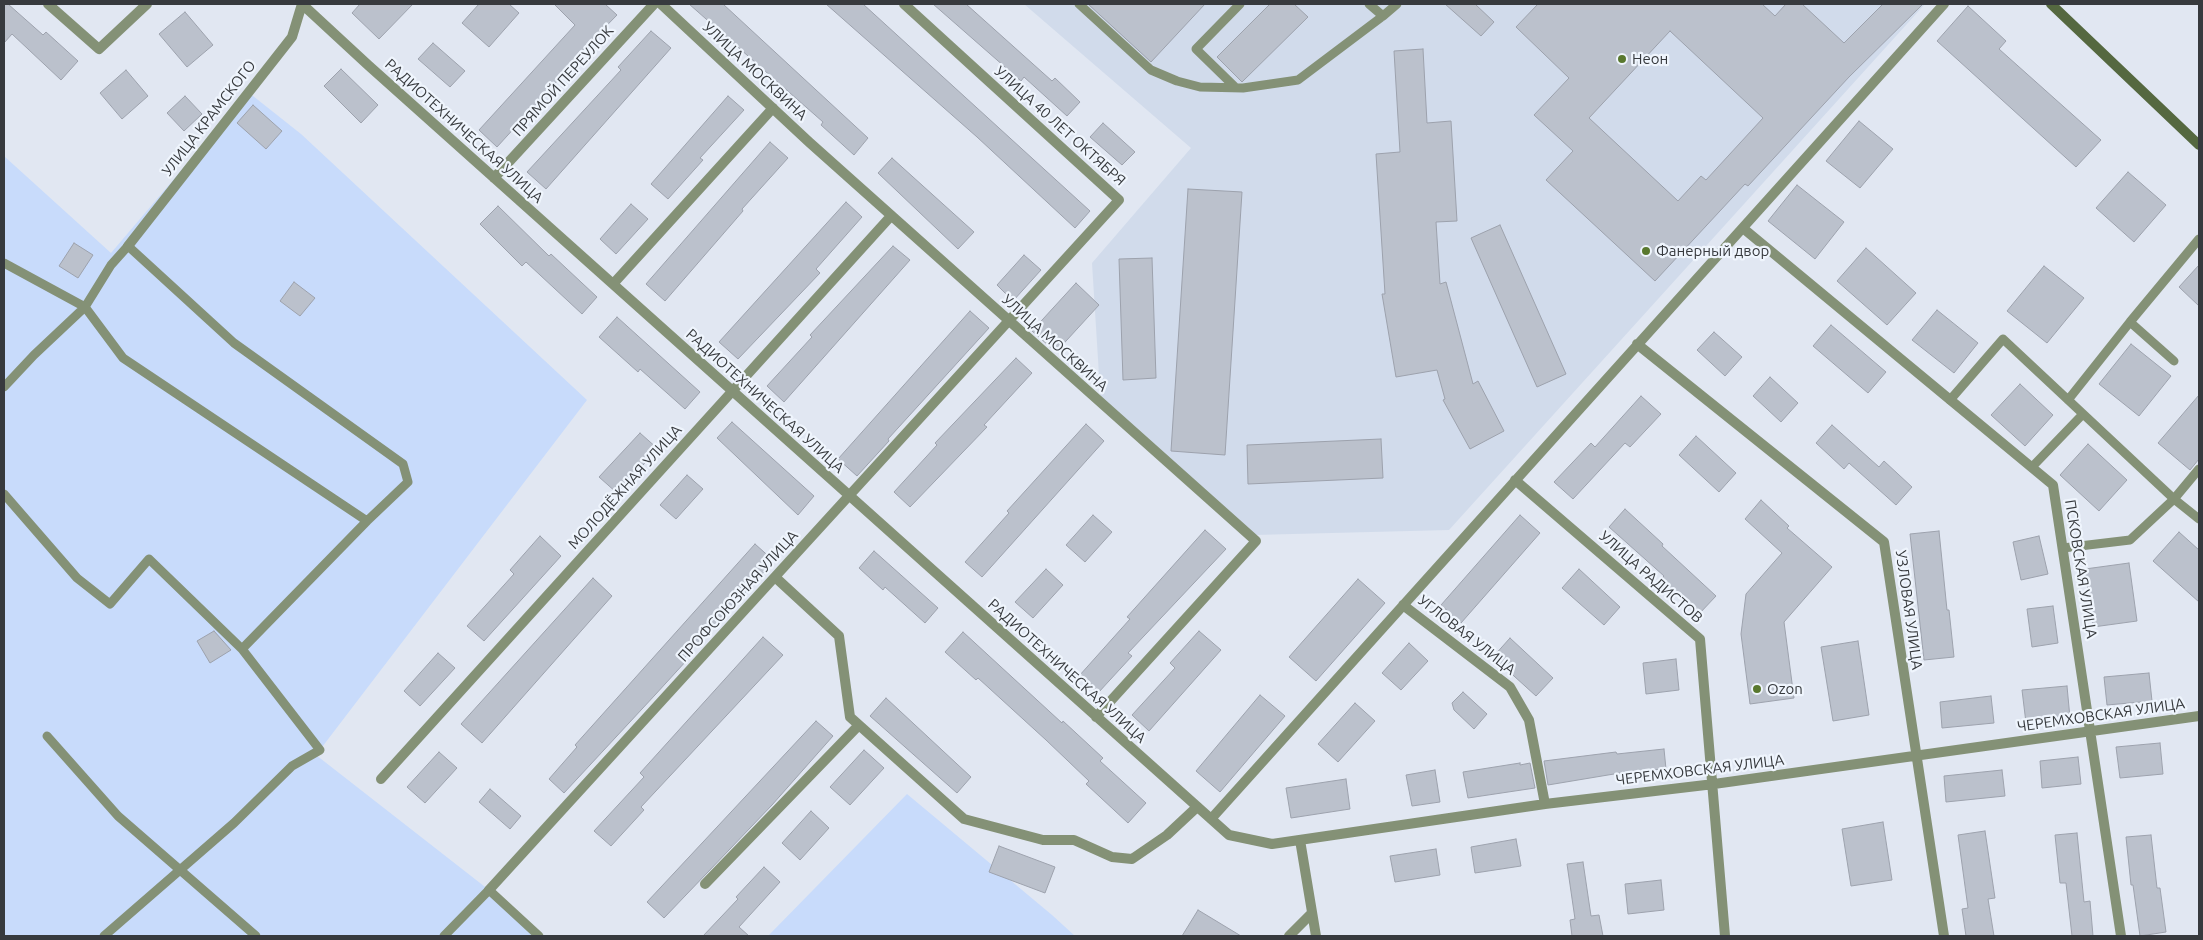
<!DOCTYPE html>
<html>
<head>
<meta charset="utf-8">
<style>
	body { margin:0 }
	#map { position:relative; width:2203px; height:940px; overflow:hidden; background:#e1e7f2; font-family:Ubuntu,sans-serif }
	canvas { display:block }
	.frame { position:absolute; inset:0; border:5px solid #373a3e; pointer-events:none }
</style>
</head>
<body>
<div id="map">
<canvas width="2203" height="940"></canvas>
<div class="frame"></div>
</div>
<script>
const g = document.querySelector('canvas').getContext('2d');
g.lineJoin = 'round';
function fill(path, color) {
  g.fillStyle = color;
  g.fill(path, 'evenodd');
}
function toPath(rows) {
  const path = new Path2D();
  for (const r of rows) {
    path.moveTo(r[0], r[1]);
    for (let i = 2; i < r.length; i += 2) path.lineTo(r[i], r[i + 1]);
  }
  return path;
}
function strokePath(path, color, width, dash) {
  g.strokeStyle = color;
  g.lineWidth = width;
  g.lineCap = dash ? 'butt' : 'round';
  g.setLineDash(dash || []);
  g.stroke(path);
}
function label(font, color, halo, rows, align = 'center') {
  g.font = font + ' Ubuntu,sans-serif';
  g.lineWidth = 4.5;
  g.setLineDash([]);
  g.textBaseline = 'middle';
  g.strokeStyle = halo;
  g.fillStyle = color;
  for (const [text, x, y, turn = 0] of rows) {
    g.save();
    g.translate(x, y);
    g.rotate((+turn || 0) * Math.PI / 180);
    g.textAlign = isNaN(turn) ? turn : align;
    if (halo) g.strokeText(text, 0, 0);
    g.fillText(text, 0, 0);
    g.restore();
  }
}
const built = toPath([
	[1024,4,1925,4,1449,530,1254,535,1101,407,1092,263,1191,148]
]);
const green = toPath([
	[248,92,301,134,587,400,316,755,489,890,534,936,4,936,4,156,111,253],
	[907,794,1052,915,1075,936,768,936]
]);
const building = toPath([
	[4,4,8,4,43,35,46,32,78,61,61,80,12,34,4,43,4,4],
	[360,4,413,4,379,39,352,13,360,4],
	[479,4,509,4,519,13,489,47,462,23,479,4],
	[554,4,605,4,617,15,578,55,580,56,497,147,479,130,575,25,554,4],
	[689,4,723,4,868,138,854,155,821,125,823,122,689,4],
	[826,4,863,4,1090,211,1075,228,977,137,826,4],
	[933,4,966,4,1052,81,1055,78,1080,102,1067,116,1024,77,1021,81,933,4],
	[1088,4,1205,4,1151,62,1088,4],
	[1270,4,1294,4,1308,17,1242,82,1217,57,1270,4],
	[1445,4,1475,4,1494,22,1481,36,1445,4],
	[1538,4,1762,4,1775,16,1786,4,1802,4,1844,43,1883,4,1923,4,1849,77,1748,186,1745,184,1655,281,1546,180,1573,151,1534,115,1569,78,1516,27,1538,4],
	[1670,31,1763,118,1706,180,1701,176,1678,201,1589,118,1670,31],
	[1968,6,2006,41,1999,49,2101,140,2076,167,1937,41,1968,6],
	[185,12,213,45,187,67,159,34,185,12],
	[651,31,671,48,546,189,527,172,621,70,618,67,651,31],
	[433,43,465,71,450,87,418,59,433,43],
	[1423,49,1427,123,1451,121,1457,221,1436,222,1440,284,1446,282,1473,384,1478,381,1504,431,1470,449,1443,400,1445,399,1437,370,1396,377,1382,294,1385,294,1376,154,1400,152,1394,51,1423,49],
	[341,69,378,105,361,123,324,86,341,69],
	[126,70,148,96,122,119,100,93,126,70],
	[185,96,202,114,184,131,167,113,185,96],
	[728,96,744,110,700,158,703,160,668,199,651,184,728,96],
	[253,105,282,131,266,149,237,123,253,105],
	[1859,121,1893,149,1860,188,1826,161,1859,121],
	[1103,123,1135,152,1122,165,1090,137,1103,123],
	[770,142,788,158,742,209,743,211,665,301,646,284,770,142],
	[892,158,974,232,958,249,878,173,892,158],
	[2128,172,2166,205,2134,242,2096,208,2128,172],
	[1797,185,1844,222,1815,259,1768,221,1797,185],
	[1188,189,1242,192,1225,455,1171,451,1188,189],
	[846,202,862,217,816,269,820,273,738,359,719,342,846,202],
	[631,204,648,219,616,254,600,239,631,204],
	[498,206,549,256,551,254,597,297,582,314,526,262,522,266,480,224,498,206],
	[1500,225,1566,374,1537,387,1471,238,1500,225],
	[74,243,93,255,78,278,59,266,74,243],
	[893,246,910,260,784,402,767,386,812,337,810,335,893,246],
	[1866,248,1916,293,1887,325,1837,281,1866,248],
	[1024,255,1041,270,1013,301,997,285,1024,255],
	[1152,258,1156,378,1123,380,1119,259,1152,258],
	[2199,265,2199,306,2179,287,2199,265],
	[2044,266,2084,298,2047,343,2007,311,2044,266],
	[294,282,315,298,300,316,280,301,294,282],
	[1076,283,1099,305,1056,352,1032,331,1076,283],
	[1937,310,1978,343,1954,373,1912,340,1937,310],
	[970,311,989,328,888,439,889,441,857,476,838,459,970,311],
	[617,317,700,392,685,409,640,369,638,372,599,337,617,317],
	[1831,325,1886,372,1868,393,1813,346,1831,325],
	[1714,332,1742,357,1725,376,1697,350,1714,332],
	[2131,344,2171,376,2139,416,2099,384,2131,344],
	[1016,358,1032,373,984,425,987,427,910,507,894,492,937,445,935,443,1016,358],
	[1770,377,1798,403,1781,422,1753,396,1770,377],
	[2020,384,2053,415,2025,446,1991,415,2020,384],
	[2199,395,2199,459,2190,470,2158,443,2199,395],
	[1641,396,1661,414,1630,447,1625,443,1573,499,1554,482,1591,443,1595,447,1641,396],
	[732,422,814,496,798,515,717,438,732,422],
	[1086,424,1104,441,982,577,965,562,1009,513,1007,511,1086,424],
	[1832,425,1879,467,1884,461,1912,487,1896,505,1849,463,1844,469,1816,443,1832,425],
	[640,433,658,449,617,493,599,477,640,433],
	[1696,436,1736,473,1719,492,1679,455,1696,436],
	[1381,439,1383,478,1248,484,1247,445,1381,439],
	[2088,444,2127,480,2099,511,2060,475,2088,444],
	[687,475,703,489,676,519,660,505,687,475],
	[1761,500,1789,526,1787,528,1832,567,1784,622,1794,698,1750,704,1741,634,1746,594,1782,553,1745,519,1761,500],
	[1625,509,1663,544,1662,546,1716,596,1699,614,1661,579,1664,576,1609,527,1625,509],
	[1093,515,1112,532,1085,562,1066,545,1093,515],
	[1520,515,1540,533,1461,623,1441,605,1520,515],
	[1205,530,1226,549,1128,653,1132,656,1098,693,1079,676,1130,619,1127,617,1205,530],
	[1939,531,1947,610,1949,610,1954,657,1924,660,1910,534,1939,531],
	[2179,532,2199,550,2199,602,2153,561,2179,532],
	[540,536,561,556,484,641,467,626,514,574,510,570,540,536],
	[2039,536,2048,574,2021,580,2013,542,2039,536],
	[755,544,774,561,685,658,687,660,655,695,564,793,549,779,577,747,575,745,755,544],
	[874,551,938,608,925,623,885,587,883,590,859,568,874,551],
	[2129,563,2137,621,2093,627,2085,569,2129,563],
	[1046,569,1063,585,1033,618,1015,602,1046,569],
	[1579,569,1620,607,1604,625,1562,588,1579,569],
	[593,578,612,596,482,743,461,724,593,578],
	[1358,579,1385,603,1316,681,1289,657,1358,579],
	[2053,606,2058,643,2032,647,2027,609,2053,606],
	[214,631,231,650,210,663,197,641,214,631],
	[1199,631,1221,650,1149,731,1132,715,1175,668,1170,663,1199,631],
	[963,632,1062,723,1063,721,1103,758,1100,761,1146,803,1128,823,1086,784,1089,781,1046,740,978,678,976,680,945,652,963,632],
	[763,637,783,655,641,807,644,810,611,846,594,831,644,777,640,773,763,637],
	[1510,638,1553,678,1536,696,1493,657,1510,638],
	[1858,641,1869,715,1833,721,1821,647,1858,641],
	[1409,643,1428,661,1401,690,1382,673,1409,643],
	[438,653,455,668,420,706,404,691,438,653],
	[1676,659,1679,690,1646,694,1643,663,1676,659],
	[2149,673,2152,701,2107,705,2104,677,2149,673],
	[2067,686,2070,718,2026,723,2022,690,2067,686],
	[1463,692,1487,714,1474,729,1454,710,1452,703,1463,692],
	[1260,695,1285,716,1220,792,1196,771,1260,695],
	[1991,696,1994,723,1942,728,1940,702,1991,696],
	[886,698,971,777,957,793,870,716,886,698],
	[1355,703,1375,721,1338,762,1318,744,1355,703],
	[816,721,833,736,772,805,664,918,647,902,816,721],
	[2160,743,2163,774,2120,778,2116,747,2160,743],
	[1664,749,1666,769,1632,771,1548,785,1544,761,1616,752,1617,754,1664,749],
	[864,750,884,768,850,805,830,787,864,750],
	[439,752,457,768,425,803,407,787,439,752],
	[2078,757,2081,784,2042,788,2040,761,2078,757],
	[1520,763,1520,765,1530,763,1535,788,1468,798,1463,772,1520,763],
	[1435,770,1440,802,1412,806,1406,775,1435,770],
	[2002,770,2005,796,1946,802,1944,776,2002,770],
	[1346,779,1350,809,1291,818,1286,788,1346,779],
	[490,789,521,816,510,829,479,802,490,789],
	[811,811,829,828,800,860,782,843,811,811],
	[1883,822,1892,880,1851,886,1842,829,1883,822],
	[1985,831,1995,898,1988,899,1994,936,1966,936,1962,909,1968,908,1958,835,1985,831],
	[2077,833,2084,902,2090,901,2093,936,2072,936,2066,883,2060,883,2055,835,2077,833],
	[2151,835,2157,888,2160,888,2166,932,2140,936,2133,885,2131,885,2126,837,2151,835],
	[1516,839,1521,866,1475,873,1471,847,1516,839],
	[999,846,1055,867,1045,893,989,872,999,846],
	[1436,849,1440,875,1395,882,1390,856,1436,849],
	[1583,862,1591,916,1599,915,1603,936,1572,936,1570,920,1575,919,1567,864,1583,862],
	[764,867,780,882,739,927,749,936,703,936,738,899,736,897,764,867],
	[1661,880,1664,910,1628,914,1625,884,1661,880],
	[1198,910,1241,936,1182,936,1198,910]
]);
const lane = toPath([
	[1079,4,1151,70,1177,81,1200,87,1243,88,1298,80,1383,16],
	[1369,4,1383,16,1397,4],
	[1236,88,1196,49,1240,4],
	[4,263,85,307,123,358,367,521],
	[2130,322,2199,239],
	[4,387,34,355,85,307,111,265,128,246,234,343,403,464,408,482,367,521,242,649],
	[1950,400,2003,339,2174,499,2199,469],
	[2068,400,2130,322,2174,361],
	[2032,467,2083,414],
	[4,494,77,578,110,604,149,559,242,649,320,750,292,766,234,823,104,936],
	[2063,548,2130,540,2174,499,2199,519],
	[47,736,118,816,256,936],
	[444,936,489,890,539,936]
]);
const street = toPath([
	[48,4,99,49,147,4],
	[661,4,809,142,1256,541,1096,717],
	[494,178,654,4],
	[1744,229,2053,485,2121,936],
	[128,246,292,37,302,4,368,65,1229,835,1272,844,1545,804,1714,784,2199,716],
	[613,284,773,108],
	[1637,344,1884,542,1944,936],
	[1515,480,1700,639,1725,936],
	[775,577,839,636,850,717,964,819,1043,840,1074,840,1112,857,1132,859,1167,835,1197,807],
	[1403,605,1510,687,1529,720,1545,804],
	[381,779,891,216],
	[1211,819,1944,4],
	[1300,840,1316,936],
	[705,884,859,725],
	[489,890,1119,200,904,4],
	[1289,936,1312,913]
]);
const secondary = toPath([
	[2051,4,2199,145]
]);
const markers = [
	[1622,59,5,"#59782e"],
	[1646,251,5,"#59782e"],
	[1757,689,5,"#59782e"]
];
const poiNames = [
	["Неон",1632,59],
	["Фанерный двор",1656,251],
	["Ozon",1767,689]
];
const streetNames = [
	["УЛИЦА МОСКВИНА",755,71,43],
	["ПРЯМОЙ ПЕРЕУЛОК",563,81,-48],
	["УЛИЦА КРАМСКОГО",209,118,-52],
	["УЛИЦА 40 ЛЕТ ОКТЯБРЯ",1060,126,42],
	["РАДИОТЕХНИЧЕСКАЯ УЛИЦА",464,131,42],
	["УЛИЦА МОСКВИНА",1055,343,42],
	["РАДИОТЕХНИЧЕСКАЯ УЛИЦА",765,401,42],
	["МОЛОДЁЖНАЯ УЛИЦА",625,487,-48],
	["ПСКОВСКАЯ УЛИЦА",2081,569,81],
	["УЛИЦА РАДИСТОВ",1651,577,41],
	["ПРОФСОЮЗНАЯ УЛИЦА",738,596,-48],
	["УЗЛОВАЯ УЛИЦА",1909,610,82],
	["УГЛОВАЯ УЛИЦА",1467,635,38],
	["РАДИОТЕХНИЧЕСКАЯ УЛИЦА",1067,671,42],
	["ЧЕРЕМХОВСКАЯ УЛИЦА",2101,715,-8],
	["ЧЕРЕМХОВСКАЯ УЛИЦА",1700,770,-7]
];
fill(built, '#d1dbeb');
fill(green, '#c8dbfb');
fill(building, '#bbc1cc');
strokePath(building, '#9da2ad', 1);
strokePath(lane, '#849176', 9);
strokePath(street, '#849176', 10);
strokePath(secondary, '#556840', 10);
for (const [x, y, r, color] of markers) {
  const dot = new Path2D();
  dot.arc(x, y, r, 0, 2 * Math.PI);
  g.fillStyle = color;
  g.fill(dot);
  strokePath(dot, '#eff5fd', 2);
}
label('15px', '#373a3e', '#eff5fd', poiNames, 'left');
label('15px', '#373a3e', '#eff5fd', streetNames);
</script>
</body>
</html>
